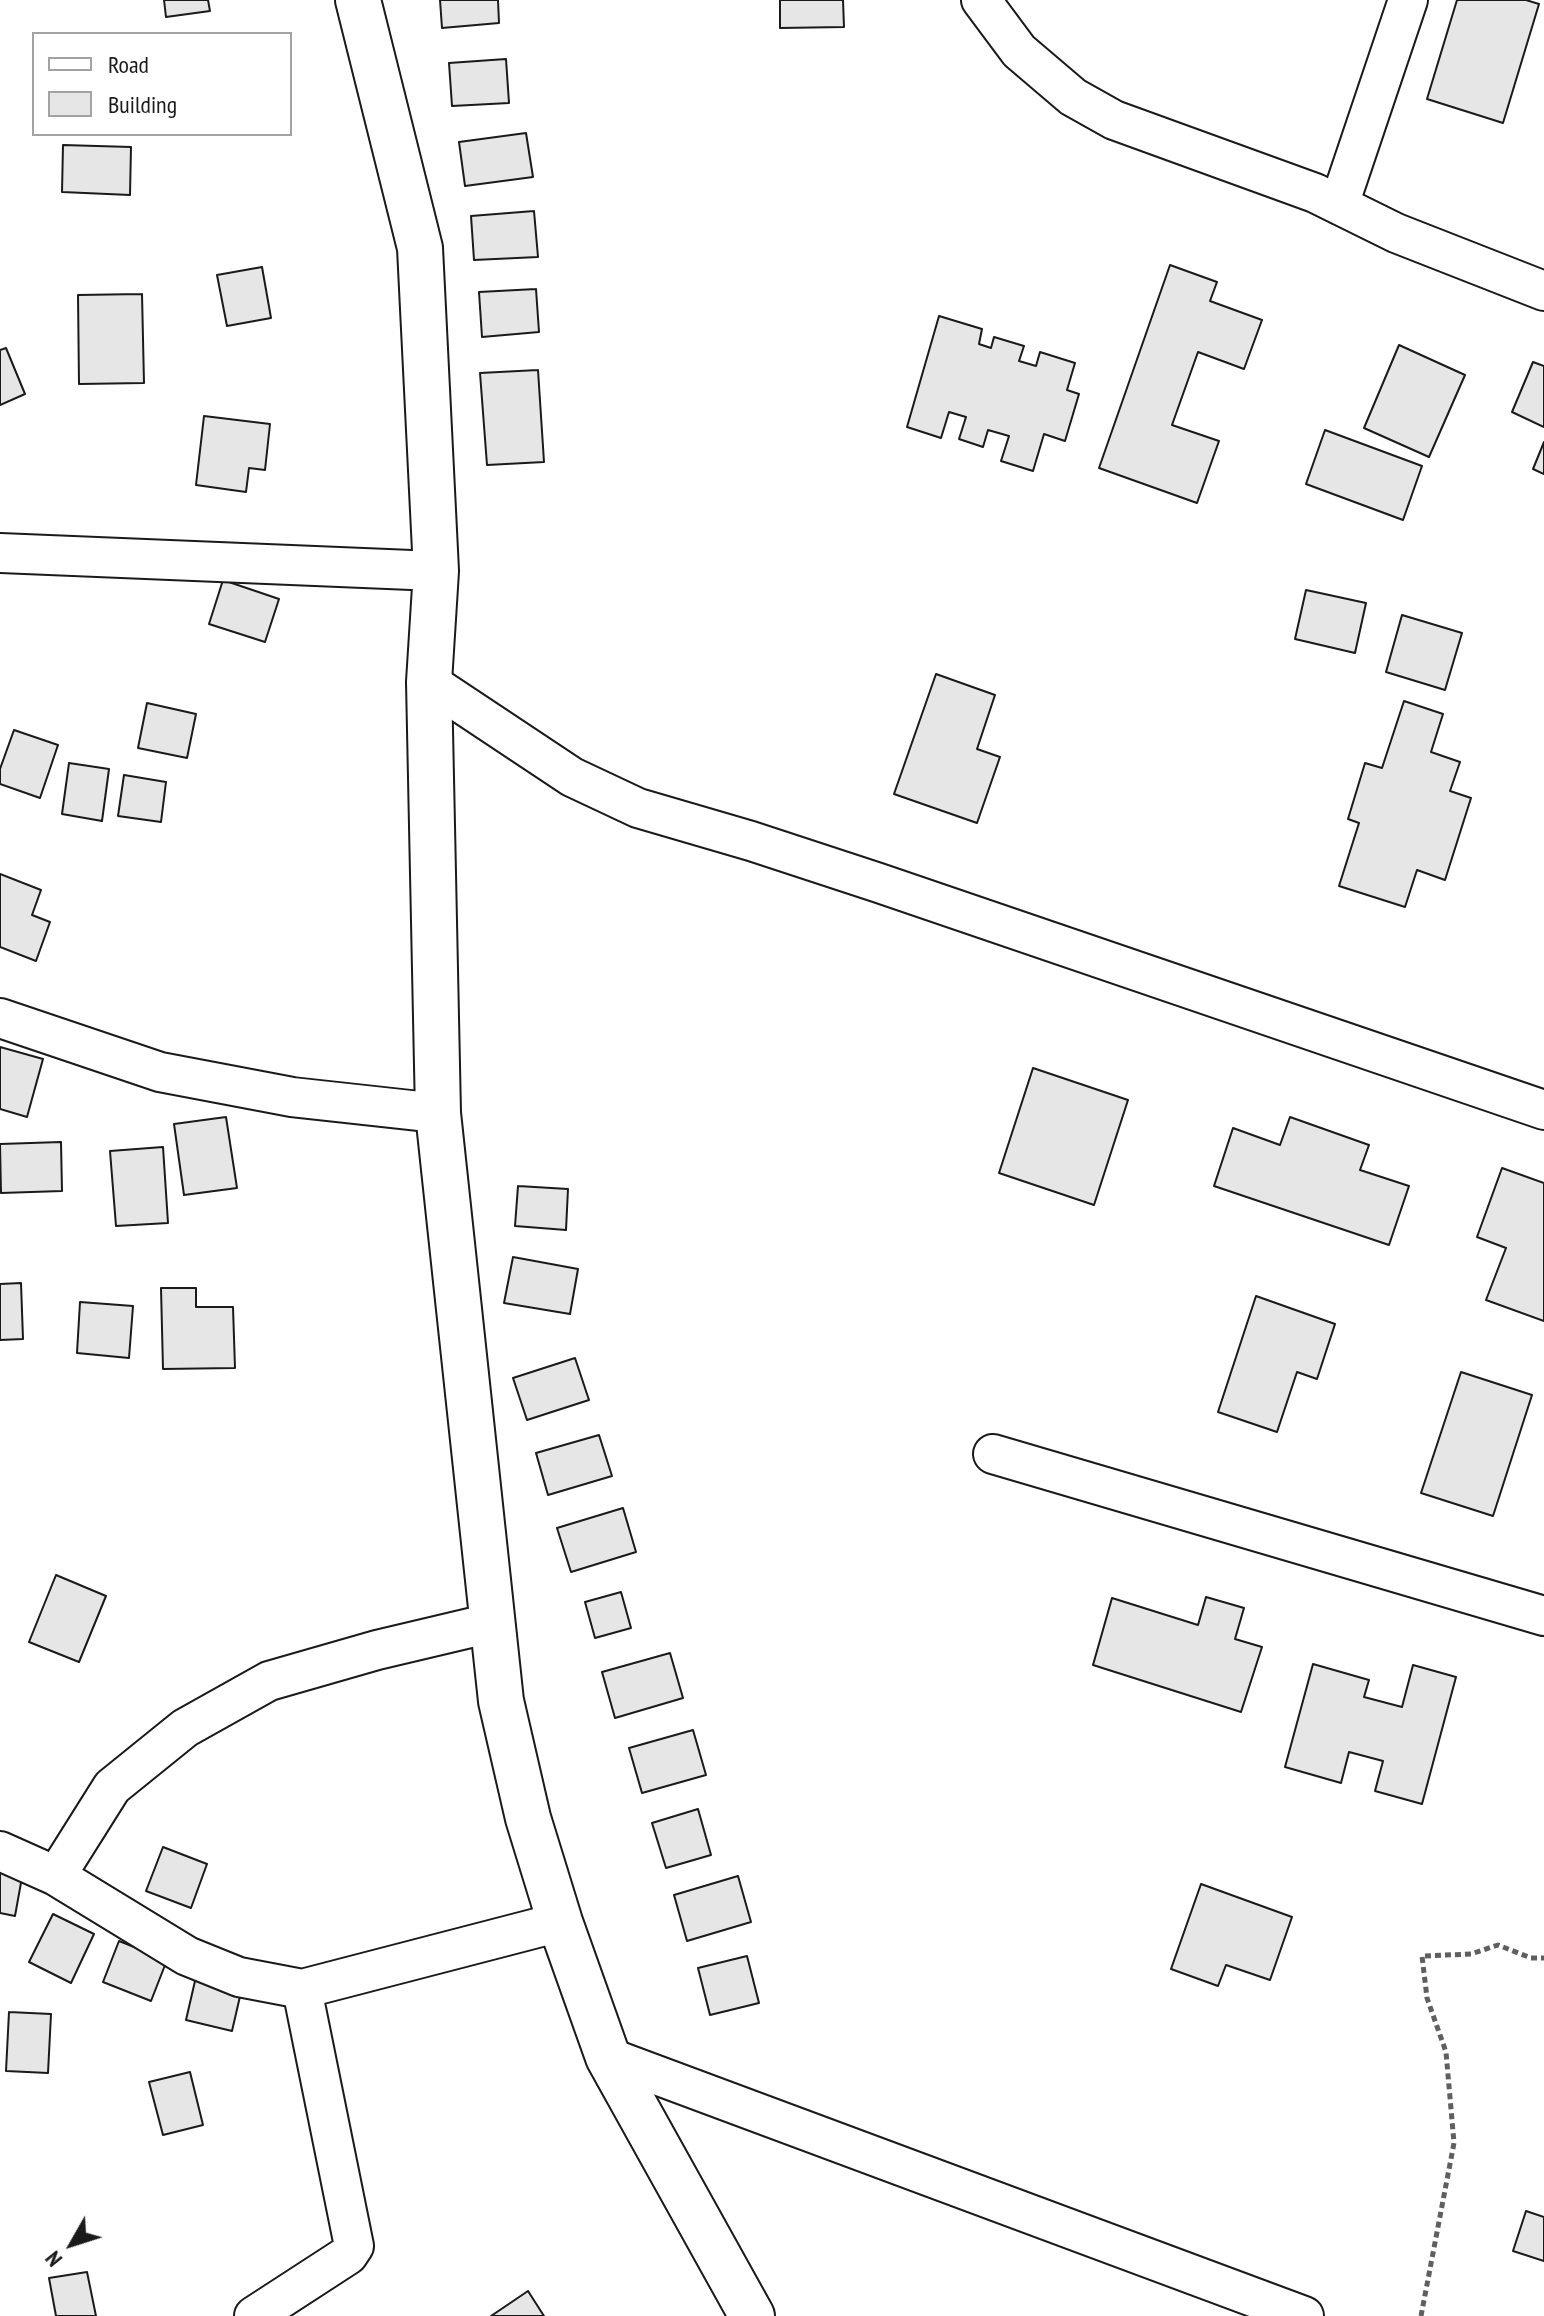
<!DOCTYPE html>
<html>
<head>
<meta charset="utf-8">
<style>
	body { margin:0 }
	#map { position:relative; width:1544px; height:2316px; overflow:hidden; background:#fff; font-family:"PT Sans Narrow",sans-serif }
	canvas { display:block }
	.legend { position:absolute; left:32px; top:32px; width:260px; height:104px; box-sizing:border-box; background:#fff; border:2px solid #a3a3a3; margin:0; padding:10px 14px; list-style:none; font-size:24px; color:#1a1a1a }
	.legend li { display:flex; align-items:center; gap:16px; height:40px }
	.legend b { width:40px; border:2px solid #a3a3a3 }
	.north { position:absolute; left:32px; top:2204px; width:80px; height:80px; -webkit-text-stroke:6px #fff; paint-order:stroke; rotate:231deg; font-size:22px; font-weight:700; line-height:32px; text-align:center; color:#1a1a1a }
	.north::after { content:''; display:block; margin:auto; width:28px; height:36px; background:#1a1a1a; clip-path:polygon(50% 0,100% 100%,50% 72%,0 100%) }
</style>
</head>
<body>
<div id="map">
<canvas width="1544" height="2316"></canvas>
<ul class="legend">
<li><b style="height:10px;background:#fff"></b>Road</li>
<li><b style="height:22px;background:#e6e6e6"></b>Building</li>
</ul>
<div class="north">N</div>
</div>
<script>
const g = document.querySelector('canvas').getContext('2d');
g.lineJoin = 'round';
function fill(path, color) {
  g.fillStyle = color;
  g.fill(path, 'evenodd');
}
function toPath(rows) {
  const path = new Path2D();
  for (const r of rows) {
    path.moveTo(r[0], r[1]);
    for (let i = 2; i < r.length; i += 2) path.lineTo(r[i], r[i + 1]);
  }
  return path;
}
function strokePath(path, color, width, dash) {
  g.strokeStyle = color;
  g.lineWidth = width;
  g.lineCap = dash ? 'butt' : 'round';
  g.setLineDash(dash || []);
  g.stroke(path);
}
const building = toPath([
	[164,0,208,0,210,11,166,17,164,0],
	[440,0,498,0,499,23,442,28,440,0],
	[780,0,843,0,844,27,780,28,780,0],
	[1457,0,1526,0,1539,4,1503,123,1427,99,1457,0],
	[506,59,509,103,452,106,449,63,506,59],
	[526,133,533,177,465,186,459,142,526,133],
	[63,145,131,147,130,195,62,192,63,145],
	[534,211,538,257,474,260,471,216,534,211],
	[1170,265,1217,282,1210,301,1262,320,1244,369,1198,352,1172,425,1219,441,1197,503,1099,468,1170,265],
	[262,267,271,318,227,326,217,275,262,267],
	[536,289,539,332,482,337,479,292,536,289],
	[142,294,144,383,79,384,78,295,142,294],
	[939,316,982,329,979,344,991,348,994,337,1024,346,1019,361,1036,366,1040,352,1075,363,1067,390,1079,394,1065,441,1044,434,1033,471,1001,461,1009,436,988,430,983,447,959,439,966,417,949,412,941,438,907,427,939,316],
	[1399,345,1465,375,1429,457,1364,428,1399,345],
	[6,348,25,394,0,405,0,350,6,348],
	[1533,362,1544,366,1544,427,1512,412,1533,362],
	[538,370,544,462,487,465,480,373,538,370],
	[204,416,270,424,265,470,249,468,246,492,196,485,204,416],
	[1325,430,1422,466,1403,520,1306,484,1325,430],
	[1544,442,1544,474,1533,469,1544,442],
	[223,580,279,599,265,642,209,624,223,580],
	[1306,590,1366,603,1355,653,1295,639,1306,590],
	[1402,615,1462,633,1445,690,1386,672,1402,615],
	[936,674,995,695,977,749,1000,757,977,823,894,794,936,674],
	[1404,701,1443,714,1431,752,1460,762,1450,791,1471,798,1445,880,1417,870,1405,907,1339,886,1359,823,1348,819,1365,763,1382,768,1404,701],
	[147,703,196,714,187,758,138,748,147,703],
	[14,730,58,745,40,798,0,784,0,769,14,730],
	[69,763,109,769,102,821,62,814,69,763],
	[124,775,166,782,161,822,118,816,124,775],
	[0,874,41,890,32,915,50,922,36,961,0,947,0,874],
	[0,1047,43,1059,27,1117,0,1109,0,1047],
	[1033,1068,1128,1100,1094,1205,999,1173,1033,1068],
	[226,1117,237,1188,184,1195,174,1124,226,1117],
	[1290,1117,1369,1145,1360,1170,1409,1186,1389,1245,1214,1186,1233,1128,1280,1145,1290,1117],
	[61,1142,62,1191,1,1193,0,1144,61,1142],
	[163,1147,168,1223,116,1226,110,1151,163,1147],
	[1502,1168,1544,1183,1544,1321,1486,1300,1506,1248,1477,1237,1502,1168],
	[518,1186,568,1189,566,1230,515,1226,518,1186],
	[513,1257,578,1269,570,1314,504,1303,513,1257],
	[21,1283,23,1339,0,1340,0,1284,21,1283],
	[161,1288,196,1288,196,1307,233,1307,235,1368,163,1369,161,1288],
	[1256,1296,1335,1324,1317,1379,1297,1372,1277,1432,1218,1412,1256,1296],
	[80,1302,133,1306,129,1358,77,1353,80,1302],
	[575,1358,589,1400,527,1420,513,1378,575,1358],
	[1461,1372,1532,1395,1493,1516,1421,1493,1461,1372],
	[599,1435,612,1476,548,1495,536,1453,599,1435],
	[623,1508,636,1552,571,1572,557,1528,623,1508],
	[56,1575,106,1596,79,1662,29,1642,56,1575],
	[621,1592,631,1628,595,1638,585,1602,621,1592],
	[1206,1597,1244,1608,1235,1639,1262,1647,1241,1712,1093,1665,1112,1598,1198,1625,1206,1597],
	[670,1653,683,1698,615,1718,602,1672,670,1653],
	[1313,1664,1369,1680,1364,1697,1402,1707,1413,1665,1456,1677,1422,1804,1375,1791,1383,1761,1349,1752,1341,1783,1285,1767,1313,1664],
	[693,1730,706,1775,642,1793,629,1748,693,1730],
	[698,1809,711,1855,666,1868,652,1823,698,1809],
	[163,1847,207,1864,191,1908,146,1891,163,1847],
	[0,1862,24,1866,15,1916,0,1913,0,1862],
	[738,1876,751,1922,687,1941,674,1895,738,1876],
	[1201,1884,1292,1917,1270,1980,1226,1965,1218,1986,1171,1969,1201,1884],
	[53,1914,94,1934,71,1983,29,1962,53,1914],
	[119,1941,167,1960,151,2001,103,1982,119,1941],
	[747,1956,759,2003,710,2015,698,1968,747,1956],
	[198,1968,244,1979,232,2031,186,2020,198,1968],
	[9,2012,51,2014,48,2073,6,2071,9,2012],
	[190,2072,203,2125,163,2135,149,2082,190,2072],
	[1526,2211,1544,2217,1544,2261,1513,2251,1526,2211],
	[87,2272,96,2316,56,2316,49,2278,87,2272],
	[528,2291,544,2316,491,2316,528,2291]
]);
const path = toPath([
	[1421,2316,1454,2143,1446,2052,1427,1998,1422,1956,1471,1954,1498,1945,1531,1958,1544,1958]
]);
const street = toPath([
	[981,0,1019,51,1073,97,1114,120,1315,193,1396,233,1544,291],
	[1339,205,1408,0],
	[0,553,436,571],
	[429,682,572,777,638,808,751,841,879,883,1544,1110],
	[0,1018,160,1072,292,1097,438,1113],
	[993,1454,1544,1616],
	[0,1851,56,1876,187,1956,239,1977,302,1989,560,1922],
	[56,1876,112,1787,185,1728,269,1681,377,1650,491,1623],
	[608,2057,1304,2316],
	[254,2316,348,2255,354,2246,302,1989]
]);
const secondary = toPath([
	[358,0,420,248,436,571,429,682,438,1113,501,1701,528,1818,560,1922,608,2057,752,2316]
]);
fill(building, '#e6e6e6');
strokePath(building, '#1a1a1a', 2);
strokePath(street, '#1a1a1a', 42);
strokePath(secondary, '#1a1a1a', 48);
strokePath(path, '#5f5f5f', 5, [6, 4]);
strokePath(street, '#fff', 38);
strokePath(secondary, '#fff', 44);
</script>
</body>
</html>
